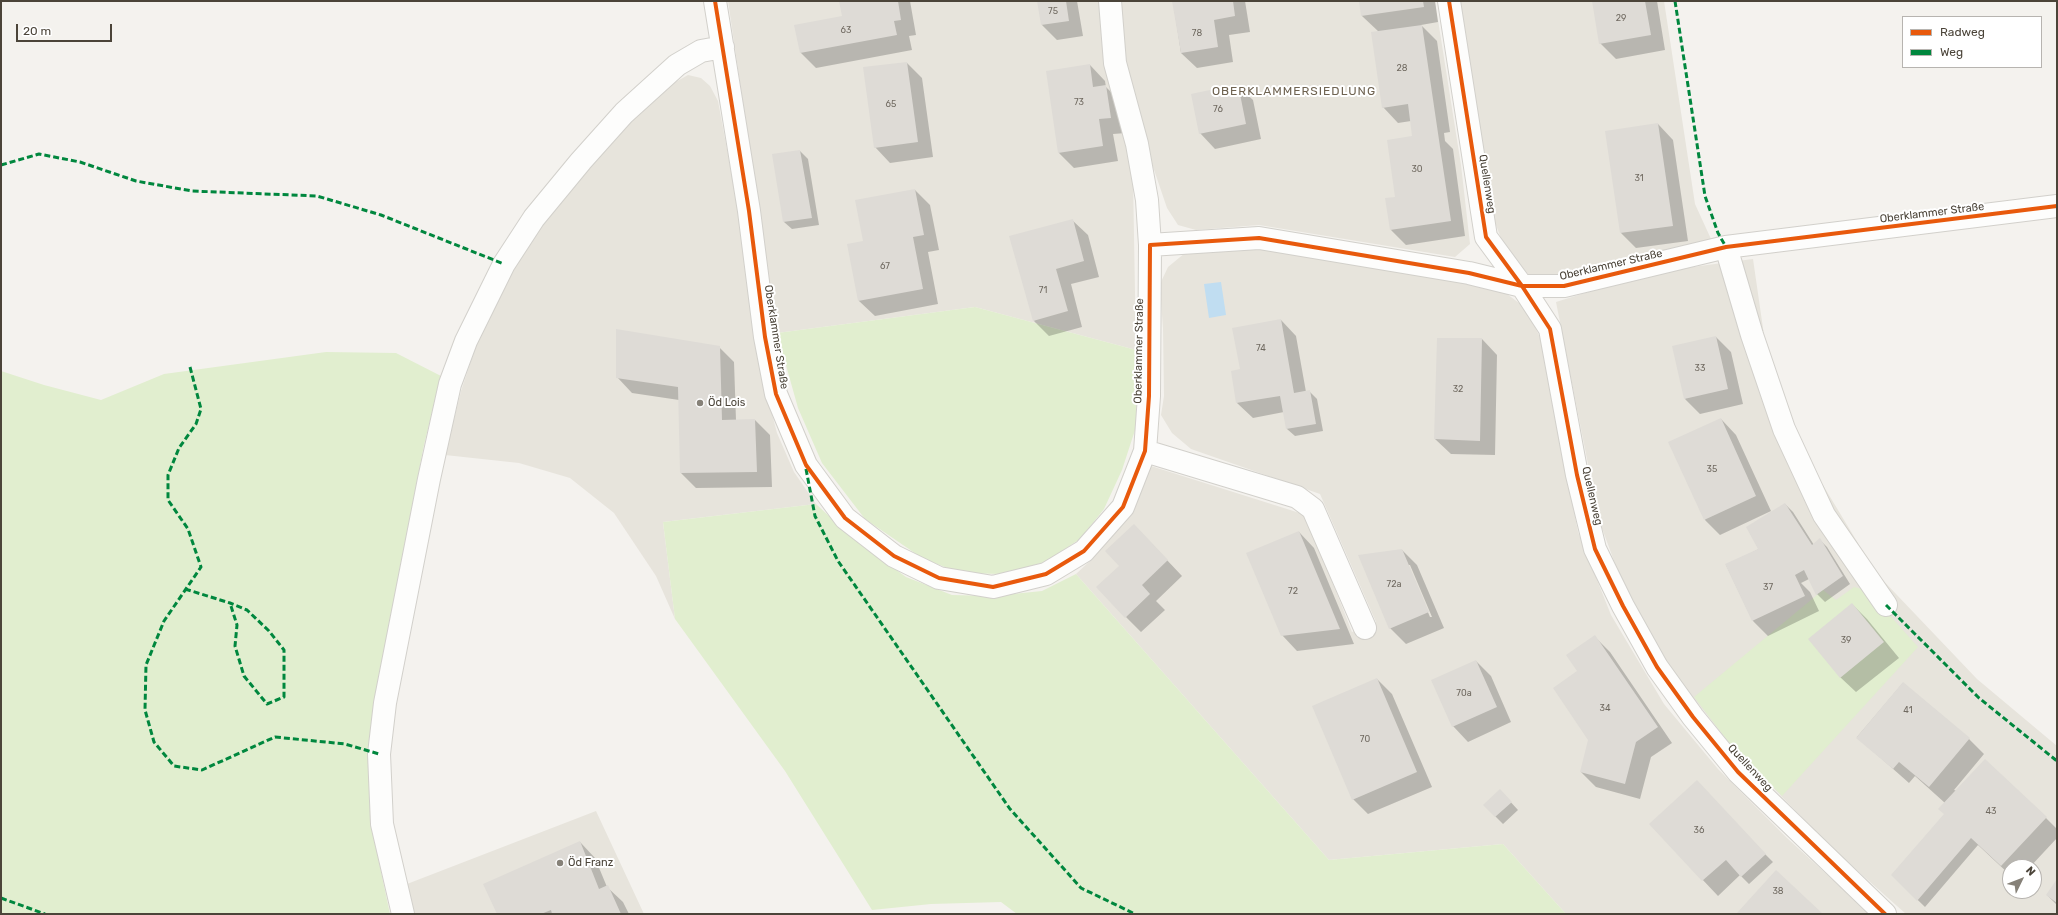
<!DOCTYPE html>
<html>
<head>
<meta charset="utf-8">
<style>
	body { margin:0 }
	#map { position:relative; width:2058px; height:915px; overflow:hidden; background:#f4f2ee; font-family:Rubik,sans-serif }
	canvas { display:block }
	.frame { position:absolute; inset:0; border:2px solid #4b4439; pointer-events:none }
	.legend { position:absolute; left:1902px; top:16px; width:140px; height:52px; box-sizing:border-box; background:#fff; border:1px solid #b7b4b0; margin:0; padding:5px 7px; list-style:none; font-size:12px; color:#4b4439 }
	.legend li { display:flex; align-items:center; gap:8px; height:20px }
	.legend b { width:20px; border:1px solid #b7b4b0 }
	.north { position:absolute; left:2002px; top:859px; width:40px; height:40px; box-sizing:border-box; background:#fff; border:1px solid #b7b4b0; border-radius:50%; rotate:47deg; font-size:11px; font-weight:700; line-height:16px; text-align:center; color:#4b4439 }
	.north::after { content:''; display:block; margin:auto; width:14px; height:18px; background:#868178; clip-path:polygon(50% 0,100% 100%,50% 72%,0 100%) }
	.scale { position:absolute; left:16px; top:24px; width:96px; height:18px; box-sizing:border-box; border:2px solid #4b4439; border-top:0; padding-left:5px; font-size:12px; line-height:14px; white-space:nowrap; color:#4b4439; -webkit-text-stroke:3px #fff; paint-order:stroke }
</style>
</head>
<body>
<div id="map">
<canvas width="2058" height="915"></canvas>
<div class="frame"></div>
<ul class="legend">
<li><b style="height:5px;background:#e8590c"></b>Radweg</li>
<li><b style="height:5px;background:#00873e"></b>Weg</li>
</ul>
<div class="north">N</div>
<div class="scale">20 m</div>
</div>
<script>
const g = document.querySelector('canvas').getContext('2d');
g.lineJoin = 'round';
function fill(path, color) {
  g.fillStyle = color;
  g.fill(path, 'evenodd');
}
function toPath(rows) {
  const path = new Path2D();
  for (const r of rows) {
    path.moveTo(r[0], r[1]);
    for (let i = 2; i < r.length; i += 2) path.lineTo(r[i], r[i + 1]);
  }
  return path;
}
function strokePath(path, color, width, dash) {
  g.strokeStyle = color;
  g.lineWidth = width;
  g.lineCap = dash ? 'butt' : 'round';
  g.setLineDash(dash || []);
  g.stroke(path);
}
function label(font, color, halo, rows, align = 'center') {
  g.font = font + ' Rubik,sans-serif';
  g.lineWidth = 4;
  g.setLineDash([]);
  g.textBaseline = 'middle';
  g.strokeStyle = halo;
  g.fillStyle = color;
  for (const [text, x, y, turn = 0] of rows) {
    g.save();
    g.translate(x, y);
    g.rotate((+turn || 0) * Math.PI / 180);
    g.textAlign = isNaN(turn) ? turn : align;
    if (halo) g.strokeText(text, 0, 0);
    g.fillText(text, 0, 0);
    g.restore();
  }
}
const residential = toPath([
	[728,1,1103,1,1133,179,1136,350,975,307,777,333],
	[1118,1,1435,1,1461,165,1470,244,1455,257,1259,225,1196,230,1178,225,1167,208,1148,152,1125,69],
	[1455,1,1664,1,1695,204,1711,239,1560,275,1529,275,1505,249,1493,217],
	[688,75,701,78,710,86,718,101,733,182,765,387,777,433,794,472,816,504,663,522,675,619,656,576,614,513,570,478,519,463,445,455,461,391,487,313,531,240,577,180,638,113,672,84],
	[1233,246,1289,251,1467,284,1507,294,1527,309,1541,340,1578,532,1611,615,1664,704,1718,769,1787,838,1870,914,1566,914,1503,844,1329,860,1076,574,1093,558,1120,527,1138,498,1151,466,1306,515,1352,632,1376,622,1320,494,1191,449,1172,433,1161,415,1164,396,1163,329,1160,284,1168,267,1185,253],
	[1753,259,1765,342,1806,457,1876,573,1977,679,2057,746,2057,914,1906,914,1833,849,1730,744,1673,672,1621,580,1599,520,1556,302,1598,289,1692,267],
	[2010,867,2034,867,2034,891,2010,891],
	[596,811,644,914,412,914,407,884]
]);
const green = toPath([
	[975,307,1136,350,1136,427,1122,470,1104,509,1080,539,1045,562,1001,574,960,573,922,558,865,519,822,463,798,408,777,333],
	[326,352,396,353,441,376,424,445,383,655,368,753,373,834,390,914,1,914,1,371,44,385,101,400,164,374],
	[816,504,855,540,906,577,952,595,993,596,1042,591,1076,574,1329,860,1503,844,1566,914,1017,914,1001,902,931,904,872,910,785,771,675,619,663,522],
	[1854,587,1862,589,1885,610,1918,647,1782,796,1730,744,1694,697,1823,590,1836,600]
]);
const water = toPath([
	[1221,282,1226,315,1209,318,1204,284]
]);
const shadow = toPath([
	[840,1,910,1,916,35,909,36,912,50,816,68,800,52,843,17],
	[1038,1,1077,1,1083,36,1057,40,1042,25],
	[1173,1,1245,1,1250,32,1229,35,1233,62,1197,68,1181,53],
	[1360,1,1435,1,1438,22,1421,25,1437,41,1450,132,1444,133,1445,141,1453,149,1465,236,1406,245,1391,230,1396,198,1413,137,1411,121,1398,123,1383,107,1379,32,1362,16],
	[1593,1,1657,1,1665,50,1616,59,1600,43],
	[907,63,922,78,933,157,890,163,875,147],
	[1090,65,1105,81,1106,87,1121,102,1126,133,1113,134,1118,161,1074,168,1059,153,1047,72],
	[1237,85,1253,100,1261,139,1215,149,1200,133],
	[1658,124,1673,140,1688,241,1636,248,1621,233,1606,132],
	[800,151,808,159,819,225,792,229,784,222],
	[915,190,930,205,939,250,928,252,938,304,875,316,859,301,848,245,864,242],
	[1072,220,1088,235,1099,277,1071,284,1082,327,1049,336,1034,321],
	[1281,320,1296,336,1306,392,1309,391,1317,399,1323,431,1295,436,1287,429,1284,412,1253,418,1237,403],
	[1716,337,1731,352,1743,404,1700,414,1685,399],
	[1438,339,1482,339,1497,355,1495,455,1451,454,1435,439],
	[719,347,734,362,736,420,755,420,770,435,772,487,696,488,681,473,679,400,632,393,617,377],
	[1721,419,1736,435,1771,511,1720,535,1705,520],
	[1785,504,1793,512,1814,545,1820,540,1827,547,1850,584,1825,602,1817,594,1809,579,1801,583,1810,592,1819,611,1768,636,1753,621,1726,565,1759,549],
	[1299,532,1314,548,1354,644,1297,651,1282,635],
	[1149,541,1182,576,1156,601,1165,610,1141,632,1126,617],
	[1402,550,1417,565,1444,628,1406,644,1390,628],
	[1408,565,1410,565,1432,617,1430,617],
	[1852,604,1867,619,1899,658,1856,692,1840,677],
	[1595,637,1610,652,1672,743,1651,757,1640,799,1596,787,1581,772,1590,740,1578,672],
	[1476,661,1491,676,1511,722,1468,742,1453,726],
	[1377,679,1392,694,1432,787,1368,814,1353,799],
	[1903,683,1969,739,1984,754,1954,790,2046,818,2057,829,2057,838,2030,867,2010,867,2010,875,1978,845,1925,907,1892,875,1946,814,1945,803,1915,776,1909,783,1857,737],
	[1507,798,1518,810,1503,824,1495,816],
	[1650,824,1764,853,1773,862,1749,884,1740,875,1718,896],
	[580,842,595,858,607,887,623,902,629,914,498,914],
	[1776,872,1821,914,1740,914,1738,913],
	[2057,881,2057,905,2047,895]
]);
const building = toPath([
	[839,1,898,1,901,20,894,21,897,35,800,53,794,25,842,16],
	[1037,1,1066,1,1069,21,1041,25],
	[1172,1,1233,1,1235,16,1214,20,1218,47,1181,53],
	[1359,1,1423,1,1424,7,1361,16],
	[1592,1,1645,1,1651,35,1599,44],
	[1422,25,1451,221,1390,230,1385,198,1395,197,1387,140,1412,136,1408,104,1382,108,1371,32],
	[907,62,918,142,874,148,863,67],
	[1090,64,1093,87,1106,85,1111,118,1099,119,1103,146,1058,153,1046,71],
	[1238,84,1246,124,1199,134,1191,94],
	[1658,123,1673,226,1620,233,1605,131],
	[800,150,812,218,783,222,772,154],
	[915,189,924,235,913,237,923,289,858,301,847,244,863,241,855,200],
	[1073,219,1084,261,1056,269,1068,311,1033,321,1009,236],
	[1281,319,1294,393,1310,390,1316,424,1286,429,1280,396,1236,403,1231,371,1240,369,1232,328],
	[616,329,720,346,722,420,755,419,757,472,680,473,678,387,616,378],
	[1716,336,1728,389,1684,399,1672,346],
	[1437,338,1482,338,1480,441,1434,439],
	[1721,418,1756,496,1704,520,1668,442],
	[1785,503,1812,545,1820,538,1843,576,1816,595,1804,570,1795,575,1805,596,1752,621,1725,564,1758,549,1746,527],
	[1134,524,1168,560,1142,585,1150,594,1125,618,1096,587,1119,566,1105,551],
	[1299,531,1340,629,1281,636,1246,553],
	[1402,549,1429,612,1389,629,1358,555],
	[1852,603,1884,642,1840,678,1808,639],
	[1595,635,1658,727,1636,742,1625,784,1580,772,1588,740,1553,688,1577,671,1566,655],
	[1476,660,1497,707,1452,727,1431,680],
	[1377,678,1417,772,1352,800,1312,706],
	[1903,682,1970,738,1929,787,1899,762,1893,769,1856,738],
	[1985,759,2047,817,2001,866,1971,838,1917,901,1891,875,1944,814,1938,809],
	[1697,780,1766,854,1741,877,1726,860,1702,881,1649,824],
	[1500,789,1512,802,1495,817,1483,805],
	[580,841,599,889,608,885,621,914,552,914,551,910,541,914,497,914,483,884],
	[1776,870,1823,914,1737,913],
	[2057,879,2057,903,2046,895]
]);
const minor = toPath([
	[715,1,749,211,765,337,776,394,806,465,845,518,894,556,939,578,993,587,1046,574,1084,551,1123,507,1145,451,1149,396,1150,245,1259,238,1469,273,1522,286,1564,286,1726,247,2057,206],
	[1110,1,1115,63,1137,144,1147,200,1150,245],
	[1449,1,1486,237,1522,286,1550,329,1577,475,1595,549,1623,606,1657,667,1693,717,1738,772,1885,914],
	[1726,247,1752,335,1784,429,1824,515,1886,605],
	[1145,451,1297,497,1313,509,1365,628],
	[403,914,382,824,379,754,385,703,429,479,450,384,466,341,504,264,534,218,581,161,624,113,677,65,701,51,723,47]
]);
const quiet = toPath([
	[1675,1,1705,196,1718,233,1726,247],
	[1,165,39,154,80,162,136,181,192,191,317,196,381,215,504,264],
	[190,367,201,409,196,424,179,448,168,475,168,500,188,529,201,567,164,621,146,665,145,710,154,742,174,766,202,770,275,737,345,744,379,754],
	[806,469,815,516,838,561,1010,809,1081,888,1135,914],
	[185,589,230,603,247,610,269,631,284,650,284,697,267,704,244,676,235,646,237,625,230,603],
	[1886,605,1979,698,2057,761],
	[1,898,45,914]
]);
const cycleway = toPath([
	[715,1,749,211,765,337,776,394,806,465,845,518,894,556,939,578,993,587,1046,574,1084,551,1123,507,1145,451,1149,396,1150,245,1259,238,1469,273,1522,286,1564,286,1726,247,2057,206],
	[1449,1,1486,237,1522,286,1550,329,1577,475,1595,549,1623,606,1657,667,1693,717,1738,772,1885,914]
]);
const markers = [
	[700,403,4,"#868178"],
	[560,863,4,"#868178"]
];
const numberNames = [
	["75",1053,11],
	["29",1621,18],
	["63",846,30],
	["78",1197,33],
	["28",1402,68],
	["73",1079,102],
	["65",891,104],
	["76",1218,109],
	["30",1417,169],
	["31",1639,178],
	["67",885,266],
	["71",1043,290],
	["74",1261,348],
	["33",1700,368],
	["32",1458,389],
	["35",1712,469],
	["72a",1394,584],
	["37",1768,587],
	["72",1293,591],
	["39",1846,640],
	["70a",1464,693],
	["34",1605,708],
	["41",1908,710],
	["70",1365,739],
	["43",1991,811],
	["36",1699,830],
	["38",1778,891]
];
const streetNames = [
	["Quellenweg",1487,184,81],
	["Oberklammer Straße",1932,213,-7],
	["Oberklammer Straße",1611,265,-13],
	["Oberklammer Straße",776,337,81],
	["Oberklammer Straße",1139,351,-89],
	["Quellenweg",1592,496,77],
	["Quellenweg",1750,768,47]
];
const poiNames = [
	["Öd Lois",708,403],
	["Öd Franz",568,863]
];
const neighbourhoodNames = [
	["OBERKLAMMERSIEDLUNG",1294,92]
];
fill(residential, '#e7e4dc');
fill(green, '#e1eecf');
fill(water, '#c0ddf1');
fill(shadow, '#0003');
fill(building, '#dedbd6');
strokePath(minor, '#d2d0cb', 24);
strokePath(minor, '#fdfdfc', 22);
strokePath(quiet, '#00873e', 3, [6, 3]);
strokePath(cycleway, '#e8590c', 4);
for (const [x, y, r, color] of markers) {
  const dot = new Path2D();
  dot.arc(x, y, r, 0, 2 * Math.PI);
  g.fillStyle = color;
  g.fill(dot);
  strokePath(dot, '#fff', 1.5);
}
label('9px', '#706a61', null, numberNames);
label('11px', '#4b4439', '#fff', streetNames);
label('11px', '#4b4439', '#fff', poiNames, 'left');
g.letterSpacing = '1px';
label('12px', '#6e6250', '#fff', neighbourhoodNames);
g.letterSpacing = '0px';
</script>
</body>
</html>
